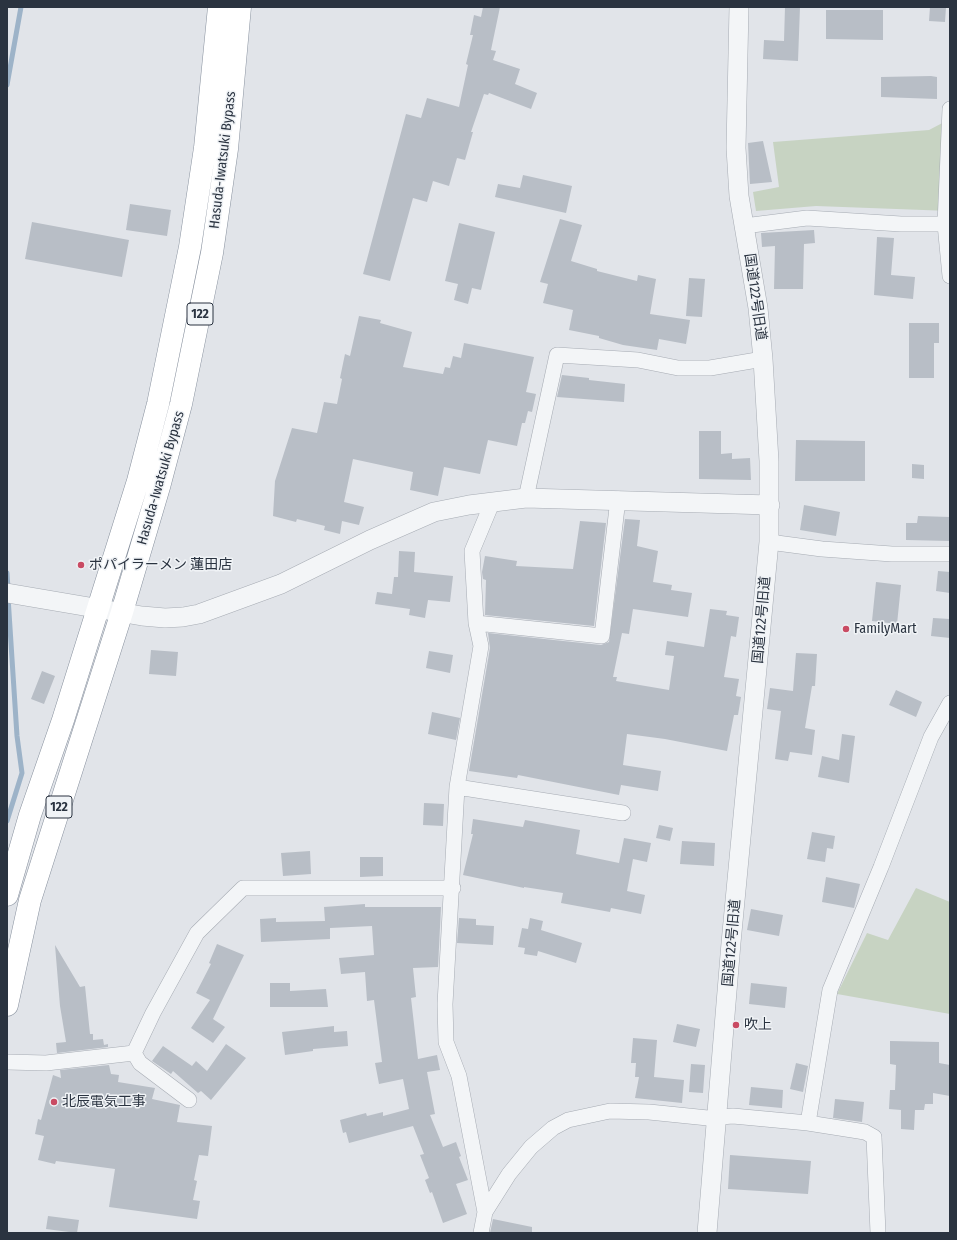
<!DOCTYPE html>
<html>
<head>
<meta charset="utf-8">
<style>
	body { margin:0 }
	#map { position:relative; width:957px; height:1240px; overflow:hidden; background:#e1e4e9; font-family:"Fira Sans Condensed",sans-serif }
	canvas { display:block }
	.frame { position:absolute; inset:0; border:8px solid #2a3340; pointer-events:none }
</style>
</head>
<body>
<div id="map">
<canvas width="957" height="1240"></canvas>
<div class="frame"></div>
</div>
<script>
const g = document.querySelector('canvas').getContext('2d');
g.lineJoin = 'round';
function fill(path, color) {
  g.fillStyle = color;
  g.fill(path, 'evenodd');
}
function toPath(rows) {
  const path = new Path2D();
  for (const r of rows) {
    path.moveTo(r[0], r[1]);
    for (let i = 2; i < r.length; i += 2) path.lineTo(r[i], r[i + 1]);
  }
  return path;
}
function strokePath(path, color, width, dash) {
  g.strokeStyle = color;
  g.lineWidth = width;
  g.lineCap = dash ? 'butt' : 'round';
  g.setLineDash(dash || []);
  g.stroke(path);
}
function label(font, color, halo, rows, align = 'center') {
  g.font = font + ' "Fira Sans Condensed","Noto Sans JP",sans-serif';
  g.lineWidth = 3;
  g.setLineDash([]);
  g.textBaseline = 'middle';
  g.strokeStyle = halo;
  g.fillStyle = color;
  for (const [text, x, y, turn = 0] of rows) {
    g.save();
    g.translate(x, y);
    g.rotate((+turn || 0) * Math.PI / 180);
    g.textAlign = isNaN(turn) ? turn : align;
    if (halo) g.strokeText(text, 0, 0);
    g.fillText(text, 0, 0);
    g.restore();
  }
}
const green = toPath([
	[950,119,950,211,816,206,756,211,753,192,779,187,773,142,929,130],
	[916,888,950,902,950,1014,837,994,867,933,888,940]
]);
const stream = toPath([
	[7,85,21,7],
	[7,573,8,589],
	[7,821,22,773,17,736,8,597]
]);
const building = toPath([
	[483,7,500,7,491,50,496,51,493,60,520,69,515,84,537,93,531,109,489,93,488,95,484,94,471,132,473,132,465,160,457,158,449,186,433,181,427,202,413,198,390,281,363,274,406,114,421,118,427,98,459,107,468,65,466,64,473,35,470,35,474,15,481,17],
	[785,7,800,7,798,61,763,59,764,40,784,41],
	[930,7,946,7,945,22,929,21],
	[826,10,883,10,883,40,826,39],
	[931,76,937,77,937,99,881,97,881,77],
	[763,141,772,182,750,184,748,143],
	[523,175,572,186,566,213,495,197,498,184,520,188],
	[130,204,171,210,167,236,126,230],
	[560,219,582,225,571,261,597,269,597,271,637,281,638,275,656,279,650,314,690,320,686,344,659,339,657,350,623,345,599,338,599,336,569,330,573,310,543,303,548,284,540,282],
	[32,222,129,240,122,277,25,259],
	[459,223,495,232,481,290,472,288,468,304,454,300,458,284,445,281],
	[814,230,815,243,804,244,803,289,774,289,775,246,762,247,761,233],
	[877,237,894,238,891,275,915,277,913,299,874,295],
	[689,278,705,279,702,317,686,316],
	[359,316,381,320,380,323,412,332,403,367,443,374,445,367,450,368,453,356,461,358,464,343,534,357,526,392,536,394,532,412,528,411,525,423,522,423,517,446,488,440,480,474,444,467,438,496,410,490,413,472,353,459,344,502,364,507,359,525,342,521,340,534,324,530,325,526,297,519,296,522,273,516,275,481,292,428,317,433,324,402,337,404,342,379,340,378,345,354,350,356],
	[909,323,939,323,939,343,934,343,934,378,909,378],
	[562,375,589,378,589,380,625,384,624,402,557,397],
	[699,431,721,431,721,454,732,453,732,459,750,458,751,480,699,479],
	[796,440,865,441,865,481,795,481],
	[912,464,924,465,924,479,912,478],
	[804,505,840,512,836,536,800,530],
	[918,516,950,517,950,541,906,540,906,523,917,523],
	[625,519,640,520,637,546,658,551,653,582,672,585,671,590,692,593,688,617,633,609,629,634,622,633,613,677,617,677,616,681,669,690,674,656,665,655,667,641,704,647,710,609,727,611,726,615,739,617,736,637,731,636,724,677,739,679,736,696,741,697,738,715,734,715,727,751,665,739,627,734,623,765,661,771,658,791,621,785,619,795,518,775,517,778,469,771,490,648,488,633,601,645,609,642],
	[580,521,606,523,594,626,485,615,486,580,483,579,482,572,485,556,517,561,516,566,573,569],
	[399,551,415,552,414,572,453,576,450,602,428,600,425,618,409,615,410,609,375,604,377,592,392,594,394,577,398,577],
	[938,571,950,572,950,593,936,591],
	[876,582,901,585,897,624,872,621],
	[933,618,950,619,950,638,931,636],
	[151,650,178,652,176,676,149,674],
	[429,651,453,655,450,673,426,668],
	[796,653,817,654,815,686,812,686,805,728,815,730,812,755,790,752,788,761,775,759,781,711,767,709,770,688,793,691],
	[42,671,55,676,44,704,31,699],
	[896,690,922,702,916,717,889,705],
	[432,712,460,718,456,740,428,734],
	[842,734,855,736,849,783,818,777,822,756,839,760],
	[424,803,444,804,443,826,423,825],
	[473,819,523,827,525,820,580,830,576,854,619,863,624,838,651,843,647,862,633,859,627,891,645,895,641,914,611,908,610,912,561,903,563,893,524,887,524,888,463,875,473,834,471,834],
	[659,825,673,828,670,841,656,838],
	[812,832,835,836,833,849,827,848,825,862,807,859],
	[682,841,715,843,714,866,680,864],
	[310,851,311,874,283,876,281,853],
	[360,857,383,857,383,876,360,877],
	[826,877,860,884,854,908,822,902],
	[365,904,365,907,441,907,438,967,413,968,416,997,411,998,418,1059,437,1055,440,1070,427,1072,435,1114,430,1115,443,1147,456,1142,461,1156,459,1157,468,1180,456,1184,467,1214,443,1223,432,1192,430,1193,425,1180,429,1178,420,1155,424,1154,413,1126,349,1143,346,1132,343,1133,340,1120,366,1113,367,1116,383,1112,383,1116,409,1109,403,1079,379,1084,375,1063,382,1062,374,1000,367,1001,365,972,341,974,339,958,374,955,372,926,330,928,330,939,261,942,260,919,276,918,276,922,325,921,324,907],
	[751,909,783,915,779,936,747,930],
	[459,918,476,919,476,925,494,926,493,945,457,943],
	[530,918,543,921,541,930,582,943,576,963,538,951,537,956,524,954,525,948,518,947,522,928,528,929],
	[217,944,244,955,213,1019,225,1027,213,1043,191,1028,210,1000,196,993,211,964,209,963],
	[55,945,80,987,85,986,90,1034,93,1034,93,1040,103,1039,104,1045,108,1044,108,1047,57,1053,56,1043,66,1042,60,1006],
	[270,983,290,983,290,991,326,989,328,1007,270,1007],
	[751,983,787,987,785,1008,749,1004],
	[677,1024,700,1029,696,1047,673,1042],
	[334,1026,334,1032,347,1031,348,1046,313,1049,313,1051,285,1055,282,1032],
	[633,1038,657,1040,654,1077,684,1080,682,1103,635,1098,639,1077,635,1077,636,1063,631,1063],
	[890,1041,939,1042,939,1063,950,1065,950,1096,933,1093,933,1104,925,1104,924,1110,915,1110,914,1130,901,1129,901,1110,889,1109,890,1090,895,1090,896,1065,890,1064],
	[226,1044,246,1058,211,1100,201,1091,198,1093,173,1071,171,1074,152,1061,163,1046,192,1066,196,1061,207,1071],
	[796,1063,808,1066,803,1092,790,1089],
	[691,1064,705,1065,703,1093,689,1092],
	[109,1065,111,1074,119,1075,118,1082,155,1088,152,1099,180,1105,177,1122,212,1126,208,1156,199,1155,194,1180,197,1181,193,1200,200,1201,197,1219,109,1207,115,1169,56,1161,55,1164,38,1160,44,1136,35,1134,38,1119,41,1120,53,1075,61,1078,60,1070],
	[751,1087,783,1090,782,1108,749,1105],
	[835,1099,864,1102,862,1122,833,1118],
	[730,1155,811,1161,808,1194,728,1189],
	[48,1216,79,1220,77,1233,46,1229],
	[493,1219,532,1227,532,1233,490,1233]
]);
const minor = toPath([
	[950,109,945,224,950,276],
	[744,226,807,218,901,224,945,224],
	[526,498,557,355,638,360,678,368,710,368,763,359],
	[769,542,822,549,892,554,950,554],
	[476,623,602,636,618,499],
	[457,787,623,813],
	[134,1053,140,1063,189,1100],
	[7,1062,46,1063,134,1053,153,1013,197,933,243,888,453,888],
	[808,1123,830,990,881,867,931,737,950,703],
	[485,1212,459,1076,446,1042,445,1004,457,787,481,646,476,623,472,551,492,503],
	[481,1233,485,1212,509,1174,531,1147,553,1128,568,1120,610,1111,649,1112,708,1118,733,1116,808,1123,865,1132,874,1137,878,1233]
]);
const tertiary = toPath([
	[7,593,142,616,165,618,183,617,199,614,281,584,370,540,434,512,469,505,526,498,770,505],
	[707,1233,731,943,769,542,769,461,763,359,758,308,739,196,736,148,739,7]
]);
const trunk = toPath([
	[7,895,30,815,63,720,138,481,158,404,190,247,205,148,219,7],
	[7,1005,30,900,122,612,159,487,181,404,212,253,227,149,240,7]
]);
const markers = [
	[81,565,4,"#c94b63"],
	[846,629,4,"#c94b63"],
	[736,1025,4,"#c94b63"],
	[54,1102,4,"#c94b63"]
];
const shields = [
	[200,314,26],
	[59,807,26]
];
const shieldNames = [
	["122",200,314],
	["122",59,807]
];
const streetNames = [
	["Hasuda-Iwatsuki Bypass",223,160,-83],
	["国道122号旧道",755,297,82],
	["Hasuda-Iwatsuki Bypass",161,478,-74],
	["国道122号旧道",762,620,-85],
	["国道122号旧道",732,943,-85]
];
const poiNames = [
	["ポパイラーメン 蓮田店",89,565],
	["FamilyMart",854,629],
	["吹上",744,1025],
	["北辰電気工事",62,1102]
];
fill(green, '#c7d3c2');
strokePath(stream, '#9db3c8', 5);
fill(building, '#b8bec6');
strokePath(minor, '#a6abb3', 16);
strokePath(tertiary, '#a6abb3', 20);
strokePath(trunk, '#89929f', 23);
strokePath(minor, '#f3f5f7', 15);
strokePath(tertiary, '#f3f5f7', 19);
strokePath(trunk, '#fff', 22);
for (const [x, y, r, color] of markers) {
  const dot = new Path2D();
  dot.arc(x, y, r, 0, 2 * Math.PI);
  g.fillStyle = color;
  g.fill(dot);
  strokePath(dot, '#f0f3f6', 1.5);
}
for (const [x, y, w] of shields) {
  const box = new Path2D();
  box.roundRect(x - w / 2, y - 11, w, 22, 3);
  g.fillStyle = '#f0f3f6';
  g.fill(box);
  strokePath(box, '#2a3340', 1);
}
label('bold 13px', '#2a3340', null, shieldNames);
label('14px', '#2a3340', '#f0f3f6', streetNames);
label('14px', '#2a3340', '#f0f3f6', poiNames, 'left');
</script>
</body>
</html>
